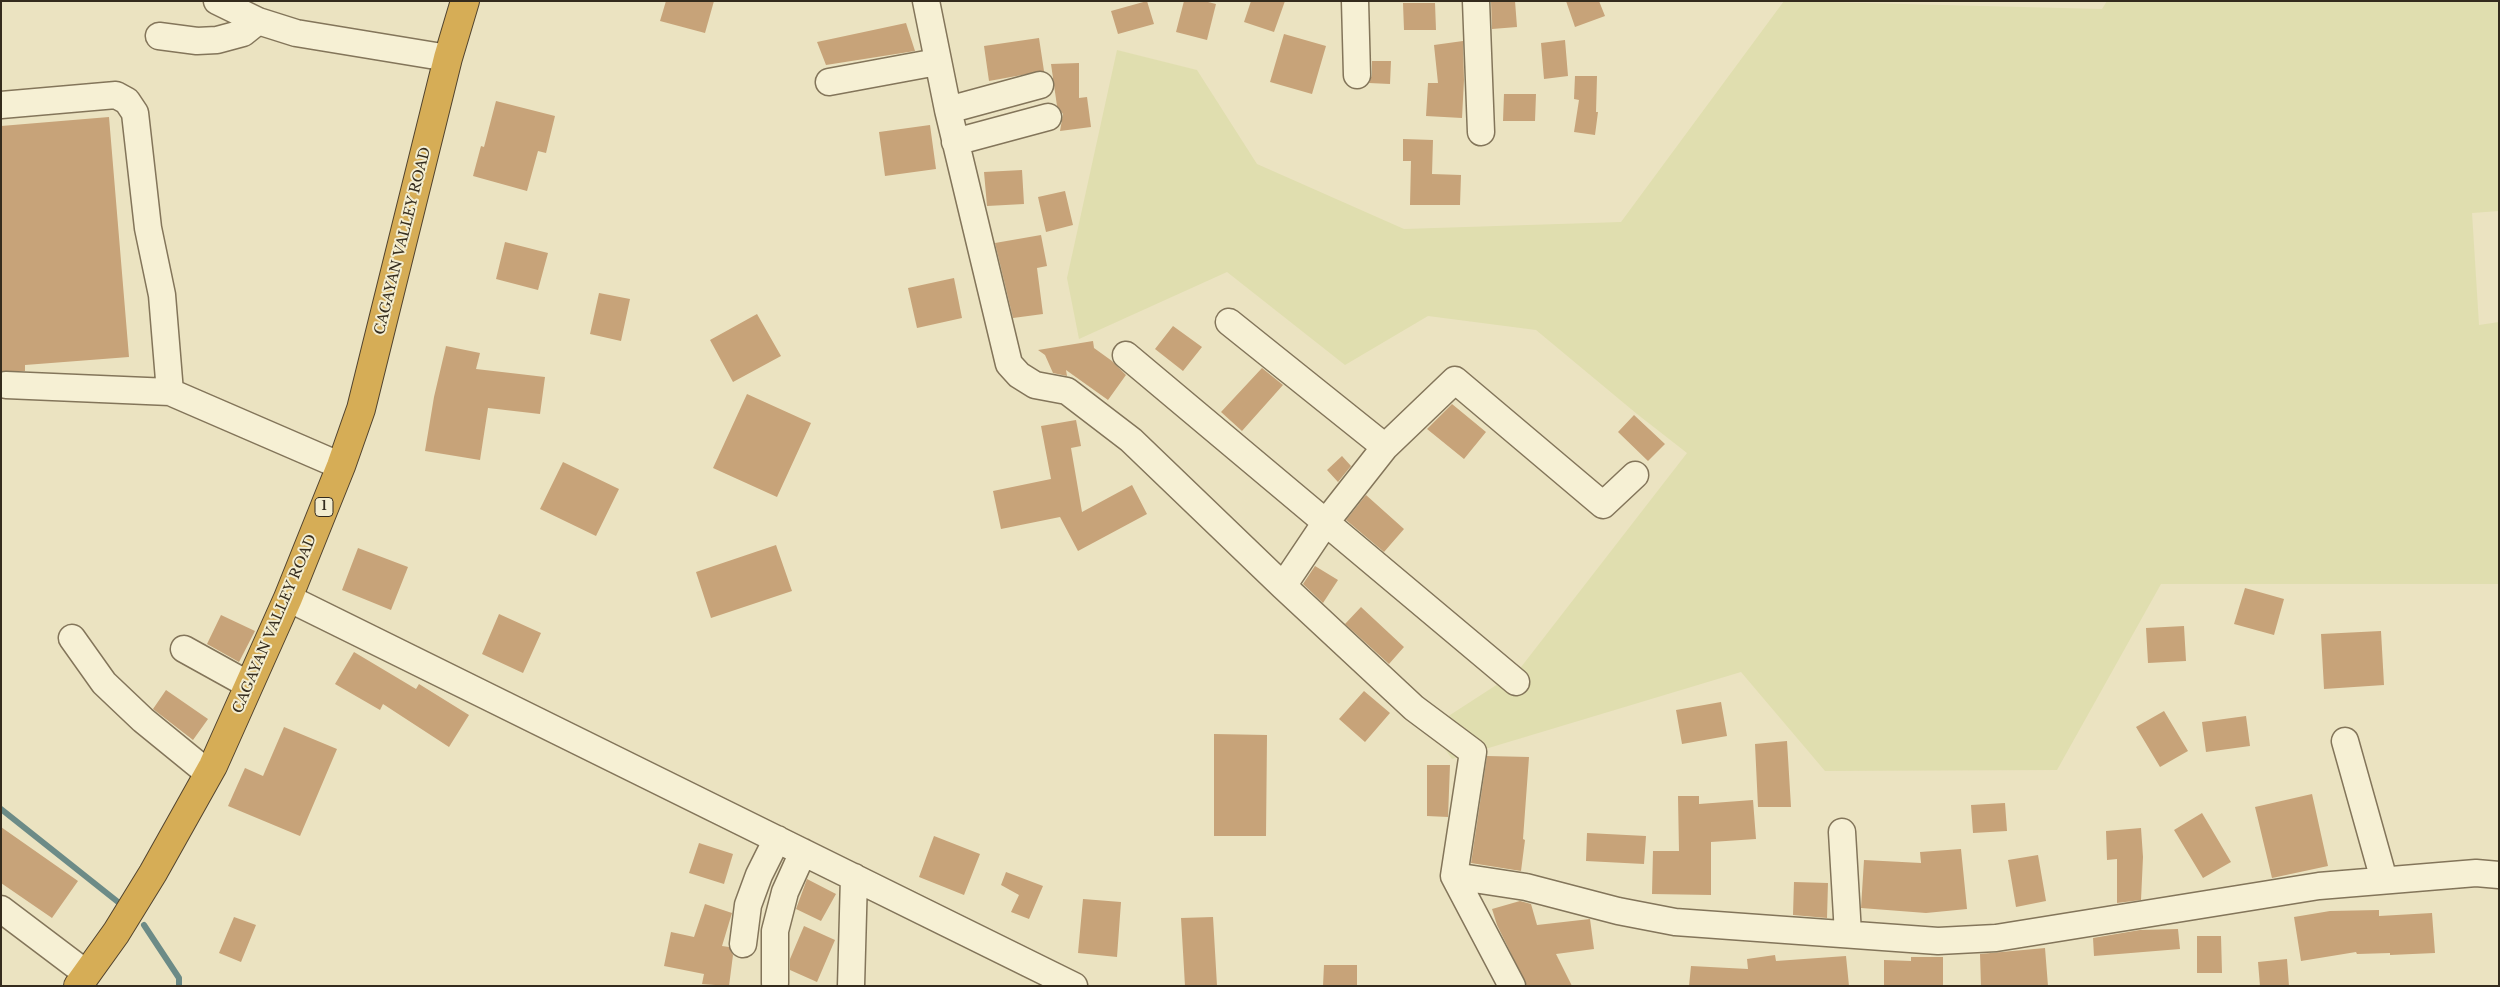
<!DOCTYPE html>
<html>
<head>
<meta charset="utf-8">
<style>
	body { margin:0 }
	#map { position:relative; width:2500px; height:987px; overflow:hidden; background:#ebe3c1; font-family:"Libre Baskerville",serif }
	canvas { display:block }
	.frame { position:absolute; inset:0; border:2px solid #342b1d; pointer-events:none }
</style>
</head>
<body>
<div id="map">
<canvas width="2500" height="987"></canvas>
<div class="frame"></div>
</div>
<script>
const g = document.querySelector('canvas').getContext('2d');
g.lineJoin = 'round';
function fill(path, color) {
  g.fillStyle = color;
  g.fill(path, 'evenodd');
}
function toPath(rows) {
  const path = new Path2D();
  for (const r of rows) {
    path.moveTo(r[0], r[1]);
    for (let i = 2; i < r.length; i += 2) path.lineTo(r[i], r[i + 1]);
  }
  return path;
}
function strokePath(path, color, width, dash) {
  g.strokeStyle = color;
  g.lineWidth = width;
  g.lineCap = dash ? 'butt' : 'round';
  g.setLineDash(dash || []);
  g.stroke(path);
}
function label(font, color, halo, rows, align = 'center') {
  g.font = font + ' "Libre Baskerville",serif';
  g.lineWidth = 4;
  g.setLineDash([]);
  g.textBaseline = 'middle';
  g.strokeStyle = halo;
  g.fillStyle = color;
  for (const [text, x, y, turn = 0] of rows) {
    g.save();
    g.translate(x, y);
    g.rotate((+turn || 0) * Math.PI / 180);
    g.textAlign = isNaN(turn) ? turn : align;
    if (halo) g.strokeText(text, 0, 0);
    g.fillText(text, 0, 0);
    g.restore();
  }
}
const farmland = toPath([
	[1784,1,2102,9,2107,1,2499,1,2499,211,2472,213,2479,325,2499,322,2499,584,2161,584,2057,770,1825,771,1741,672,1452,759,1430,728,1518,671,1687,453,1637,414,1536,330,1428,316,1345,365,1227,272,1079,339,1067,278,1117,50,1197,70,1257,164,1404,229,1621,222]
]);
const stream = toPath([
	[1,809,118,902],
	[144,925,179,978,179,986]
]);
const building = toPath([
	[666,1,714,1,705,33,660,21],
	[1147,1,1154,24,1118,34,1111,11],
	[1184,1,1204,1,1216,4,1207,40,1176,32],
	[1251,1,1285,1,1274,32,1244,22],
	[1491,1,1515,1,1517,27,1492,29],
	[1566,1,1599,1,1605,16,1575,27],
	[1403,3,1435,3,1436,30,1404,30],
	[906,23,915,51,826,65,817,42],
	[1284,34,1326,46,1312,94,1270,82],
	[1039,38,1044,71,989,81,984,46],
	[1565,40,1568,76,1544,79,1541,43],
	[1463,41,1464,80,1462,118,1426,116,1428,83,1438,83,1434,45],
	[1372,61,1391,61,1390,84,1369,83,1372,75],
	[1079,63,1079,98,1087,97,1091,127,1060,131,1063,114,1057,106,1051,64],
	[1575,76,1597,76,1596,112,1598,112,1595,135,1574,132,1579,100,1574,99],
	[1504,94,1536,94,1535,121,1503,121],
	[496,101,555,116,546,153,538,151,527,191,473,176,481,146,484,147],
	[109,117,129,357,25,365,25,371,1,371,1,126],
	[930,125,936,169,885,176,879,132],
	[1403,139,1433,140,1432,174,1461,175,1460,205,1410,205,1411,161,1403,161],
	[1022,170,1024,204,987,206,984,172],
	[1065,191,1073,225,1046,232,1038,197],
	[1041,235,1047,266,1037,268,1043,314,1013,318,995,243],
	[505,242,548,253,538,290,496,279],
	[954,278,962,318,917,328,908,288],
	[599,293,630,299,621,341,590,334],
	[757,314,781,356,733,382,710,340],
	[1173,326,1202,347,1183,371,1155,349],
	[1093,341,1094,348,1112,361,1126,375,1108,400,1066,370,1067,376,1053,373,1045,355,1038,350],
	[446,346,480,353,476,369,545,377,540,414,488,408,480,460,425,451,434,397],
	[1262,368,1283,385,1242,431,1221,412],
	[747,394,811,423,777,497,713,468],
	[1452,404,1486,432,1464,459,1427,429],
	[1634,415,1665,444,1648,461,1618,432],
	[1076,420,1081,446,1071,448,1082,512,1132,485,1147,514,1078,551,1060,517,1001,529,993,491,1051,479,1041,426],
	[1342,456,1351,466,1338,482,1327,470],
	[563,462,619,489,596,536,540,509],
	[1366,495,1404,529,1384,552,1346,520],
	[776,545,792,591,711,618,696,572],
	[358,548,408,567,391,610,342,590],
	[1315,566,1338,580,1323,603,1303,584],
	[2245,588,2284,599,2274,635,2234,624],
	[1361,607,1404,647,1389,664,1345,624],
	[499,614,541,633,523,673,482,654],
	[221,615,255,631,239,662,207,644],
	[2184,626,2186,661,2148,663,2146,628],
	[2381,631,2384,685,2324,689,2321,634],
	[354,652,416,689,419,684,469,715,449,747,383,704,380,710,335,684],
	[166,690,208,719,193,740,153,709],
	[1364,691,1390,713,1365,742,1339,719],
	[1721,702,1727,736,1682,744,1676,710],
	[2164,711,2188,751,2160,767,2136,727],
	[2246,716,2250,746,2206,752,2202,722],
	[284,727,337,749,300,836,228,806,245,768,263,776],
	[1214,734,1267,735,1266,836,1214,836],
	[1787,741,1791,807,1758,807,1755,744],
	[1487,756,1529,757,1523,839,1525,840,1521,871,1471,863],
	[1427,765,1450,765,1448,817,1427,816],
	[2312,794,2328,866,2272,878,2255,807],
	[1678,796,1699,796,1699,804,1753,800,1756,839,1711,842,1711,895,1652,894,1653,851,1679,851],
	[2005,803,2007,831,1973,833,1971,805],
	[2202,813,2231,862,2203,878,2174,830],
	[1,827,78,881,52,918,1,883],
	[2141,828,2143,857,2141,900,2117,903,2117,859,2107,860,2106,831],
	[1587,833,1646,836,1644,864,1586,861],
	[934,836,980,854,964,895,919,877],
	[699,843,733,854,724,884,689,873],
	[1961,849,1967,909,1926,913,1861,908,1864,860,1921,863,1920,852],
	[2038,855,2046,901,2016,907,2008,860],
	[1006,872,1043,886,1029,919,1011,912,1019,895,1001,885],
	[807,879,836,894,821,921,796,909],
	[1794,882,1828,883,1827,918,1793,915],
	[1083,899,1121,902,1117,957,1078,953],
	[1520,901,1531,904,1537,925,1590,919,1594,949,1556,954,1572,986,1527,986,1497,925,1492,909],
	[705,904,732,913,722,946,729,947,733,955,729,986,702,984,704,974,664,966,671,932,694,937],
	[2379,910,2379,916,2432,913,2435,953,2390,955,2390,953,2357,954,2356,952,2301,961,2294,917,2330,911],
	[234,917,256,925,241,962,219,953],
	[1213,917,1217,986,1185,986,1181,918],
	[804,926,835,940,817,982,790,970,790,959],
	[2178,929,2180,949,2094,956,2093,938,2140,930],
	[2197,936,2221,936,2222,973,2197,973],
	[2045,948,2048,986,1981,986,1980,954],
	[1775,955,1776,961,1846,956,1849,986,1689,986,1691,966,1748,969,1747,959],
	[1911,957,1943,957,1943,986,1884,986,1884,960,1911,961],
	[2287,959,2289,986,2260,986,2258,962],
	[1324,965,1357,965,1357,986,1323,986]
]);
const minor = toPath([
	[217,1,258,21,296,33,448,58],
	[926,1,948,110,1009,364,1019,375,1035,385,1067,391,1131,440,1283,586,1414,708,1473,752,1454,876,1512,986],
	[1355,1,1357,75],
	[1476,1,1481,132],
	[159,36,197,41,217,40,243,33,258,21],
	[829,82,937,62],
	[1,105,116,95,127,101,135,113,148,228,162,295,170,392],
	[948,110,1040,85],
	[955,142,1048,117],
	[1229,322,1385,447],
	[1126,355,1516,682],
	[6,385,170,392,341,466],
	[1283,586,1326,522,1385,447,1455,380,1603,505,1635,475],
	[288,598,1074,986],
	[72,638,104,683,143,720,208,773],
	[184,649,249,685],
	[2345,741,2384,880],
	[1842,832,1848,934],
	[1454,876,1526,887,1618,911,1675,922,1938,941,1996,938,2319,886,2476,873,2499,875],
	[1,909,87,974],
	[743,944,748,905,759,875,777,839],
	[775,983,775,931,785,892,803,852],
	[851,986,854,877]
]);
const highway = toPath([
	[78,986,116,933,153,873,213,766,288,598,341,466,361,409,448,58,465,1]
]);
const shields = [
	[324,507,18]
];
const shieldNames = [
	["1",324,507]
];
const streetNames = [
	["CAGAYAN VALLEY ROAD",403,241,-76],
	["CAGAYAN VALLEY ROAD",275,624,-67]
];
fill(farmland, '#e0deaf');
strokePath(stream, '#6c8b87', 6);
fill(building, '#c7a379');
strokePath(minor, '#83755a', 29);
strokePath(highway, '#51432e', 30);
strokePath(minor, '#f6f0d4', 26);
strokePath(highway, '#d6ad56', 28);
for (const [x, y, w] of shields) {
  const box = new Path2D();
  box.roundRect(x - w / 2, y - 9.5, w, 19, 4);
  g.fillStyle = '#f3edd0';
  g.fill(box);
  strokePath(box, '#342b1d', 1);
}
label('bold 12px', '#342b1d', null, shieldNames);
label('14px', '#342b1d', '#f3edd0', streetNames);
</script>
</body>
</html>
